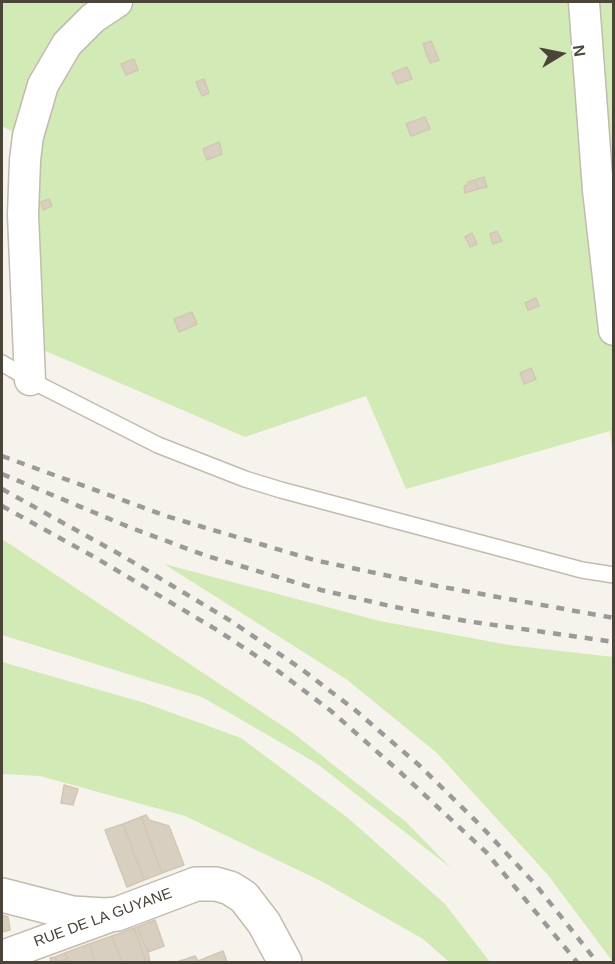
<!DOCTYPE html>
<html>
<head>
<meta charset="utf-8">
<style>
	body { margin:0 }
	#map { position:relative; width:615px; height:964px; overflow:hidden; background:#f6f3ec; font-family:Arial,sans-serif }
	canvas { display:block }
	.frame { position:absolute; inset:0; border:3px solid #4b4439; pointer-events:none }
	.north { position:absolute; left:531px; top:24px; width:60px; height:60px; -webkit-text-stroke:4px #fff; paint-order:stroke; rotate:80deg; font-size:16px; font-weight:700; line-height:24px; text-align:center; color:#4b4439 }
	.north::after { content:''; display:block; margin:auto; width:21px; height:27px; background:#4b4439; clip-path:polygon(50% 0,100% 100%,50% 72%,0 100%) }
</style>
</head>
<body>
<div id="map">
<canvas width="615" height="964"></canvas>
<div class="frame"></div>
<div class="north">N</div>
</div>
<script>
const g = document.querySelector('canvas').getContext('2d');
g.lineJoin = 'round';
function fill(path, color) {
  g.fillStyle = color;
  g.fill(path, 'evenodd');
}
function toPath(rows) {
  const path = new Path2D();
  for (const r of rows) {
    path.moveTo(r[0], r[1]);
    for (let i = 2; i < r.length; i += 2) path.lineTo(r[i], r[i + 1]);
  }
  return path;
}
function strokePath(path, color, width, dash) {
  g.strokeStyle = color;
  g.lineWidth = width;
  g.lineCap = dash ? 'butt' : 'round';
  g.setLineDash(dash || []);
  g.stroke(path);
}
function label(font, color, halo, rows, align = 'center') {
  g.font = font + ' Arial,sans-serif';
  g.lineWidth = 4.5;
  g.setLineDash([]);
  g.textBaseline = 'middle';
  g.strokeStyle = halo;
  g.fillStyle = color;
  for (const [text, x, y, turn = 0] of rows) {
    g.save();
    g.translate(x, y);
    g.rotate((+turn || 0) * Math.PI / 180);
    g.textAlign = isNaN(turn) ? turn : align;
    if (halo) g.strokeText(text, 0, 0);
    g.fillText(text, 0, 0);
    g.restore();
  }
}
const green = toPath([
	[2,2,613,2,613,461,610,431,406,489,366,396,245,437,20,340,19,135,2,126],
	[2,539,293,733,406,822,451,868,316,763,202,697,2,635],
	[164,564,380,621,509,645,613,657,613,962,548,875,437,753,346,679],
	[2,662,145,703,241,738,348,818,445,904,490,962,449,962,423,939,321,881,185,816,40,776,2,774]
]);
const building = toPath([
	[431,41,439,60,430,63,423,44,431,41],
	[134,59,138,70,126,75,121,64,134,59],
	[407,67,412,79,397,84,392,73,407,67],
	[204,79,209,93,202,96,196,82,204,79],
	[425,117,430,129,411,136,406,124,425,117],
	[219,142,222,154,207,160,203,149,219,142],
	[484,177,487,187,478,189,475,180,484,177],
	[475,180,478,189,465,193,464,186,468,185,468,182,475,180],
	[49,199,52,206,43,210,41,202,49,199],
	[497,231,502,241,493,244,490,234,497,231],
	[472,233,477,244,470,247,465,237,472,233],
	[536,298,539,306,528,310,525,303,536,298],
	[192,312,197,324,179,332,174,319,192,312],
	[531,368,536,379,524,384,520,373,531,368],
	[64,785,78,789,73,805,61,803,64,785],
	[146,815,149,820,169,826,184,865,162,873,141,817,146,815],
	[141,817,162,873,144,880,123,824,141,817],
	[123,824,144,880,127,887,105,830,123,824],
	[2,915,8,917,10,930,2,932,2,915],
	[155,920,164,946,148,952,137,927,155,920],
	[137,927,148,952,150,962,146,962,134,928,137,927],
	[134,928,146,962,122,962,112,936,134,928],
	[112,936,122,962,96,962,89,944,112,936],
	[89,944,96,962,69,962,65,953,89,944],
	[223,951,227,962,177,962,195,956,198,961,223,951],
	[65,953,68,959,57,962,55,957,65,953],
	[55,957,57,962,68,959,69,962,48,962,51,961,50,958,55,957]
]);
const service = toPath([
	[2,363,30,380,158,445,245,479,281,490,582,570,614,575]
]);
const minor = toPath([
	[584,2,598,190,614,330],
	[30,380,23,215,25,160,28,136,43,85,67,44,93,18,117,2],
	[2,956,112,916]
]);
const tertiary = toPath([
	[2,895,72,913,105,915,117,914,196,884,216,884,230,888,244,897,264,923,285,962]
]);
const rail = toPath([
	[2,456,166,516,314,560,437,586,614,618],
	[2,474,129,527,204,555,321,590,390,606,466,621,614,642],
	[2,489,121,555,231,621,300,668,355,710,420,766,480,825,535,884,597,962],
	[2,506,96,558,217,630,270,665,331,711,400,772,486,852,577,962]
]);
const streetNames = [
	["RUE DE LA GUYANE",103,918,-20]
];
fill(green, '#d2eab5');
fill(building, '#d8cfc1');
strokePath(building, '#d3c7b4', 1.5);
strokePath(service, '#c2bbae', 18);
strokePath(minor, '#c2bbae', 33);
strokePath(tertiary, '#c2bbae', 36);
strokePath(service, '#fff', 15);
strokePath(minor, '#fff', 30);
strokePath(tertiary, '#fff', 33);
strokePath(rail, '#9a9a9a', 4.5, [8, 8]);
label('15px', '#4b4439', '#fff', streetNames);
</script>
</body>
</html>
